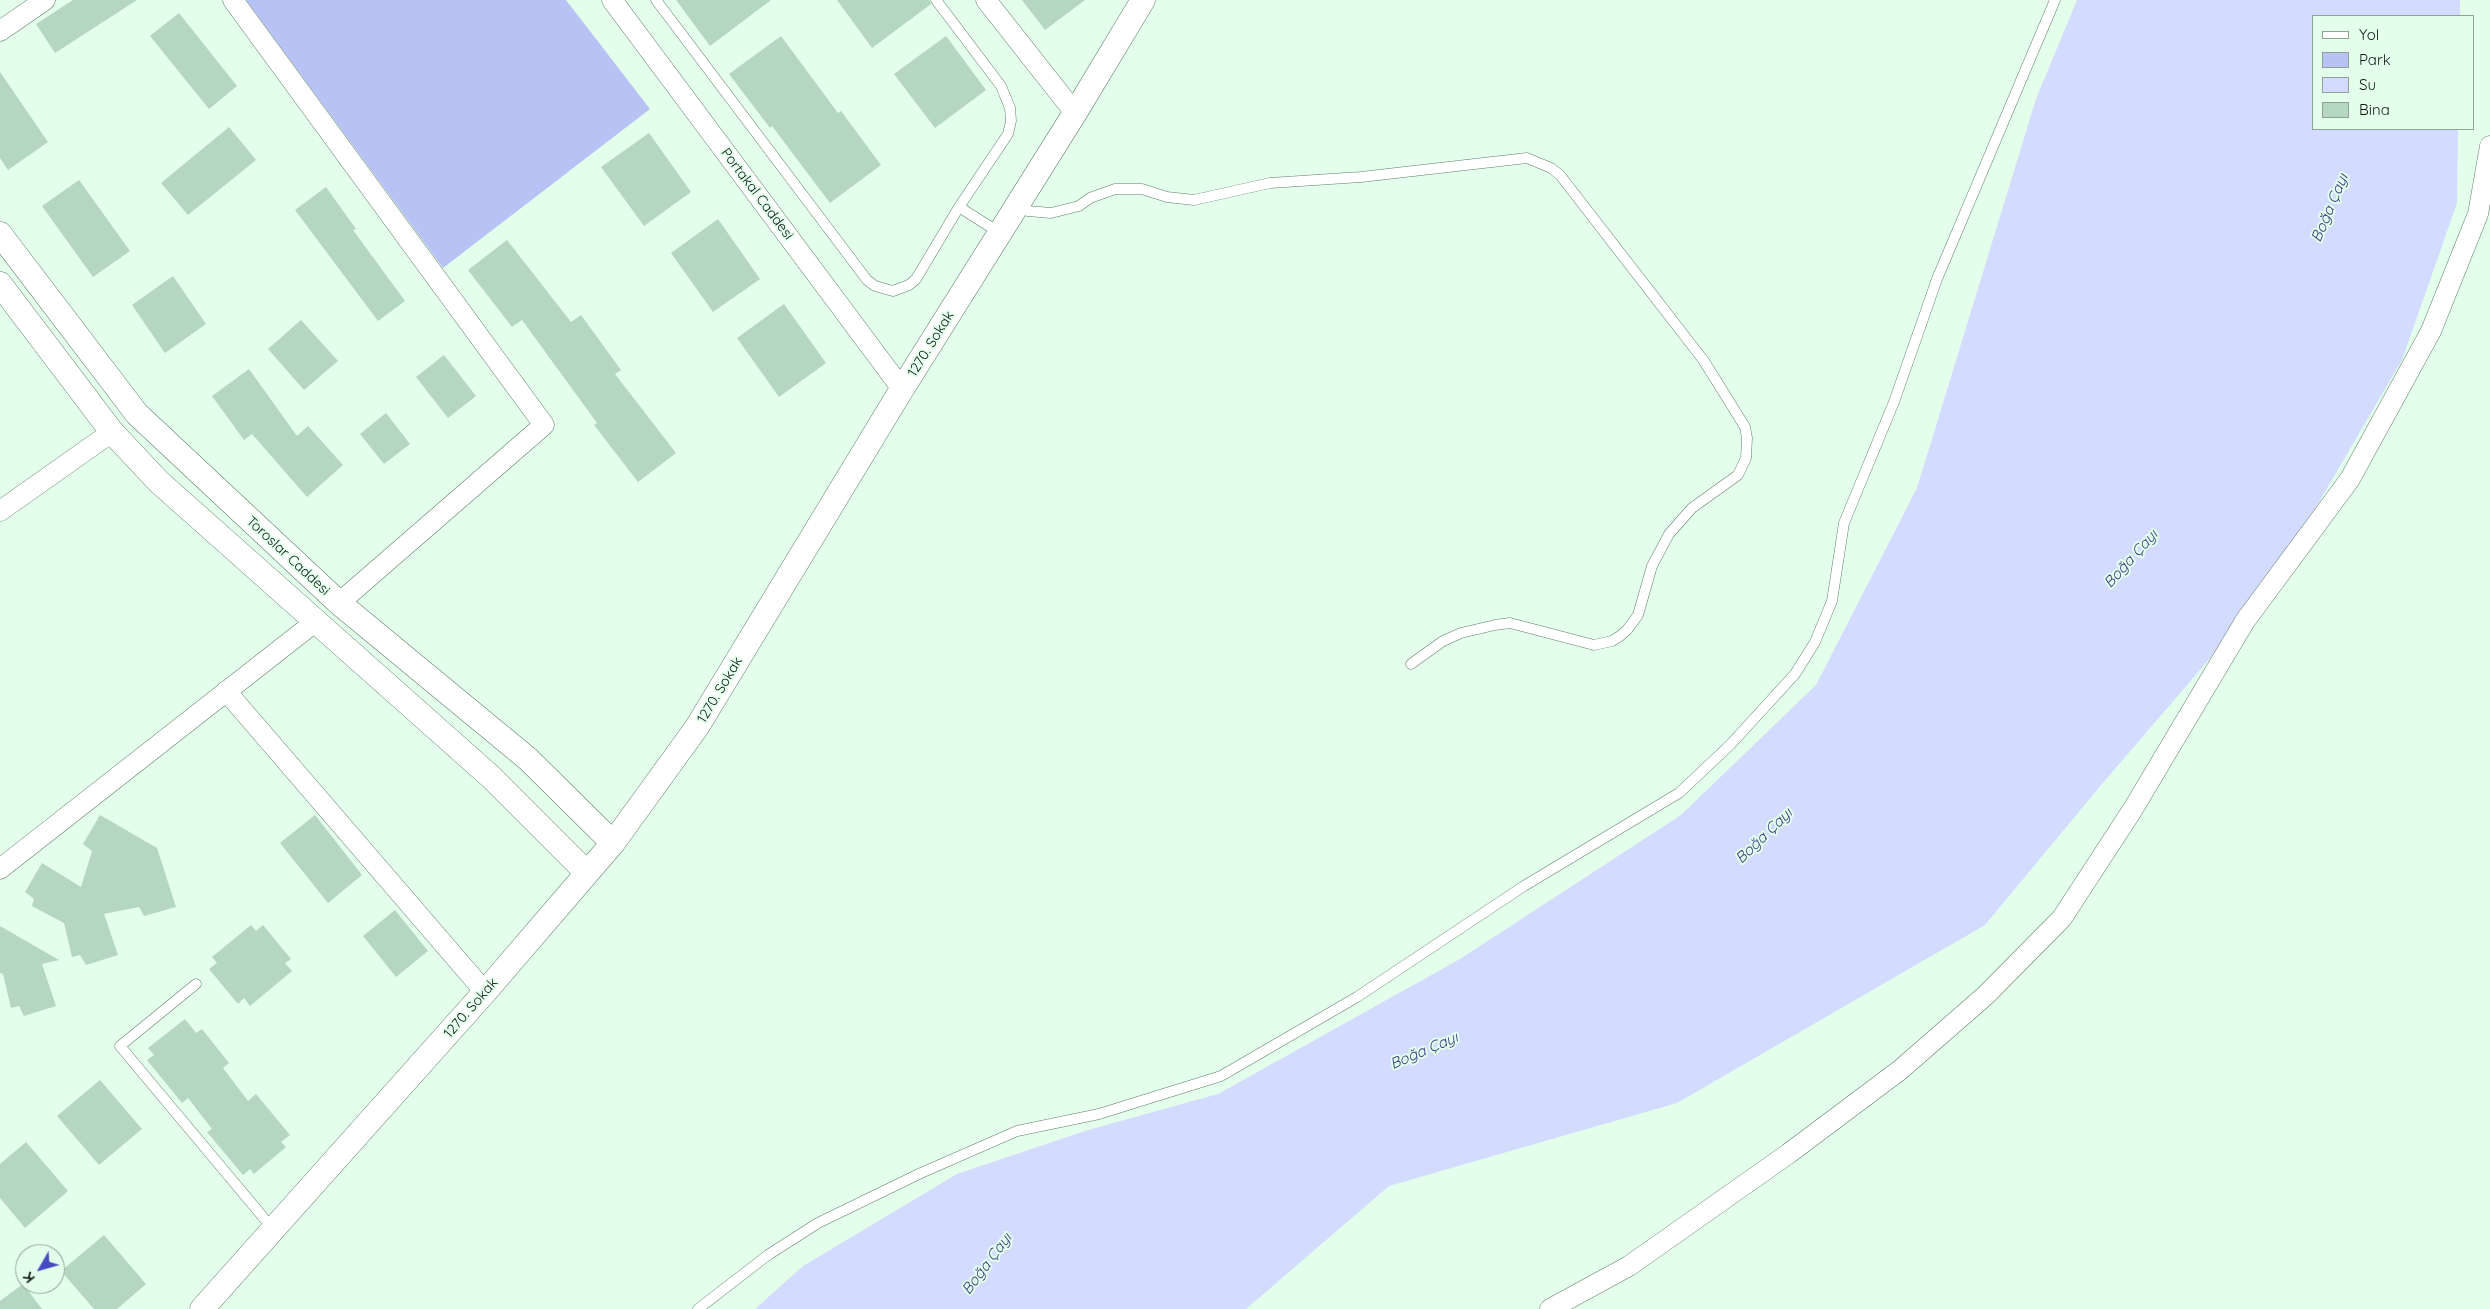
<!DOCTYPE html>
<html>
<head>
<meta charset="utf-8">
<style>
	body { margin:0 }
	#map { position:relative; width:2490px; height:1309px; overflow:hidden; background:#e3feeb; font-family:Quicksand,sans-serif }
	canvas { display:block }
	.legend { position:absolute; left:2312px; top:15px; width:162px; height:115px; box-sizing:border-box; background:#e3feeb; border:1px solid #8ea395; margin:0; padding:6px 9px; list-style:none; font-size:15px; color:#0f1b13 }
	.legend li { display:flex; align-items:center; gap:10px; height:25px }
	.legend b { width:25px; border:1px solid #8ea395 }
	.north { position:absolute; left:15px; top:1244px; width:50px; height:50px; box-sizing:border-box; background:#e3feeb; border:1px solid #8ea395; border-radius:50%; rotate:232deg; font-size:14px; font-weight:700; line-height:20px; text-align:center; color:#0f1b13 }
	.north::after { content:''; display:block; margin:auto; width:18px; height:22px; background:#474ac0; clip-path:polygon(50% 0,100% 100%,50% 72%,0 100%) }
</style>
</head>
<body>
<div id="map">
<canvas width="2490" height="1309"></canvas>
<ul class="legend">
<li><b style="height:6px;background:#fff"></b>Yol</li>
<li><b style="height:14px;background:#b8c2f4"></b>Park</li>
<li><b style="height:14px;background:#d3dbff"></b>Su</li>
<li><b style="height:14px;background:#b5d6bf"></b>Bina</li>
</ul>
<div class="north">K</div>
</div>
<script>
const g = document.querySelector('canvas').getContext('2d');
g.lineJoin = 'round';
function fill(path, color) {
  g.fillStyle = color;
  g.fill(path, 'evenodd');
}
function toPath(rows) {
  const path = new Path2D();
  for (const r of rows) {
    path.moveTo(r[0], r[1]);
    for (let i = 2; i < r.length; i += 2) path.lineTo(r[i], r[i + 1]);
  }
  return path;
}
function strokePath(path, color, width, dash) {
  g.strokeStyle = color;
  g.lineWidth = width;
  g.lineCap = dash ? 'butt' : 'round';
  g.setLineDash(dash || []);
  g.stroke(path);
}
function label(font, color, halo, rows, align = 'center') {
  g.font = font + ' Quicksand,sans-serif';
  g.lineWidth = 4;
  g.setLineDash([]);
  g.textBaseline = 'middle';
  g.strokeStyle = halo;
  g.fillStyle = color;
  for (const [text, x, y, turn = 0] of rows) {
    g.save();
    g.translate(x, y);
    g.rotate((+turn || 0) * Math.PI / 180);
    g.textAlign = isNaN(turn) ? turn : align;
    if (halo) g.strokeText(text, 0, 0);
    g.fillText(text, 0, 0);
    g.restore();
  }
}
const green = toPath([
	[246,0,566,0,650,109,443,268]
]);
const water = toPath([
	[2077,0,2460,0,2460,16,2314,16,2314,129,2458,129,2457,203,2402,360,2295,543,2224,642,2102,784,1985,925,1677,1103,1389,1186,1246,1309,755,1309,803,1266,957,1174,1088,1130,1218,1094,1460,959,1681,815,1816,685,1917,488,2036,99]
]);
const building = toPath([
	[73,0,137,0,55,53,36,24],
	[676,0,771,0,710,46],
	[837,0,929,0,931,4,872,48],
	[1022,0,1085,0,1045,30],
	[179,13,237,86,209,109,150,36],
	[781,36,838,113,841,111,881,165,830,203,772,126,770,128,729,74],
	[946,36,986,90,935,128,894,74],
	[0,72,48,142,8,170,0,158],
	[229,127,256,160,188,215,161,183],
	[649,133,691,192,644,226,601,167],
	[79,180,130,251,93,277,42,206],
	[326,187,356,229,353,230,405,301,378,321,295,210],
	[718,219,760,279,713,312,671,253],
	[507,240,571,322,581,315,621,370,615,374,676,453,638,482,594,425,597,423,522,320,512,327,468,270],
	[173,276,206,324,165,353,132,305],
	[784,304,826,363,779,397,737,338],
	[301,320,338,361,304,390,268,349],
	[444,355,476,396,448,418,416,377],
	[249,369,297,436,308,426,343,465,307,497,252,434,244,440,212,396],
	[386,413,410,444,384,464,360,434],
	[100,815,157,848,176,907,144,916,139,907,104,914,118,955,86,965,80,955,72,957,64,923,32,906,34,899,25,892,42,863,81,887,92,851,83,844],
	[315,815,362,875,328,903,280,843],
	[395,910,428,951,396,977,363,936],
	[251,925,256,931,263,925,291,959,285,963,292,971,250,1006,244,998,238,1004,209,969,217,963,212,957],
	[0,926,59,960,42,964,56,1006,24,1016,19,1006,11,1008,3,974,0,973],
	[185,1019,196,1033,202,1029,229,1063,223,1068,248,1101,256,1094,290,1135,281,1142,286,1147,254,1174,250,1169,243,1175,207,1132,212,1129,188,1098,182,1103,147,1060,154,1055,148,1048],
	[100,1080,142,1129,99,1165,57,1116],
	[26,1142,68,1191,25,1228,0,1198,0,1164],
	[104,1235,146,1284,117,1309,94,1309,61,1271],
	[23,1284,42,1309,0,1309,0,1301]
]);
const service = toPath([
	[656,0,867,280,875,286,893,291,909,285,916,279,959,207,1008,134,1011,121,1010,108,1001,86,936,0],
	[959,207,1000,233],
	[1016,207,1028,211,1051,213,1079,206,1090,198,1115,189,1142,189,1167,197,1194,200,1270,183,1361,177,1527,158,1551,168,1560,175,1704,361,1745,427,1747,438,1746,458,1738,475,1692,508,1669,534,1652,566,1638,615,1627,630,1620,636,1612,641,1594,645,1510,623,1495,625,1461,633,1443,641,1411,664],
	[196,984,120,1046,273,1229],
	[698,1309,768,1255,818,1223,921,1173,1017,1131,1099,1114,1221,1076,1357,997,1524,886,1679,793,1730,745,1795,674,1815,642,1832,601,1844,523,1894,402,1937,279,2055,0]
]);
const minor = toPath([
	[233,0,544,425,339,603],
	[612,0,902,389],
	[986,0,1075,113],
	[0,31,45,0],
	[0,511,112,432],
	[226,691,485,992],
	[0,869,315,622],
	[1550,1309,1629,1266,1788,1154,1900,1070,1986,995,2062,918,2133,809,2245,621,2350,479,2431,331,2478,214,2490,146]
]);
const tertiary = toPath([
	[0,234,137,414,339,603,528,759,613,843],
	[0,284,112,432,159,482,491,777,587,873],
	[202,1309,485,992,613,843,697,727,902,389,1075,113,1143,0]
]);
const streetNames = [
	["Portakal Caddesi",757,194,53],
	["1270. Sokak",931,344,-58],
	["Toroslar Caddesi",288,556,43],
	["1270. Sokak",720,690,-59],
	["1270. Sokak",471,1008,-49]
];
const waterNames = [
	["Boğa Çayı",2330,208,-67],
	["Boğa Çayı",2131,559,-48],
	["Boğa Çayı",1764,836,-44],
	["Boğa Çayı",1424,1051,-23],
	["Boğa Çayı",987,1264,-53]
];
fill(green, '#b8c2f4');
fill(water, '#d3dbff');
fill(building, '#b5d6bf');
strokePath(service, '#607e69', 11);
strokePath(minor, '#607e69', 21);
strokePath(tertiary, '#607e69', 25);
strokePath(service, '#fff', 10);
strokePath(minor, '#fff', 20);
strokePath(tertiary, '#fff', 24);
label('14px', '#0f1b13', '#e3feeb', streetNames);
label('italic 15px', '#363d80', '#e3feeb', waterNames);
</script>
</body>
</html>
